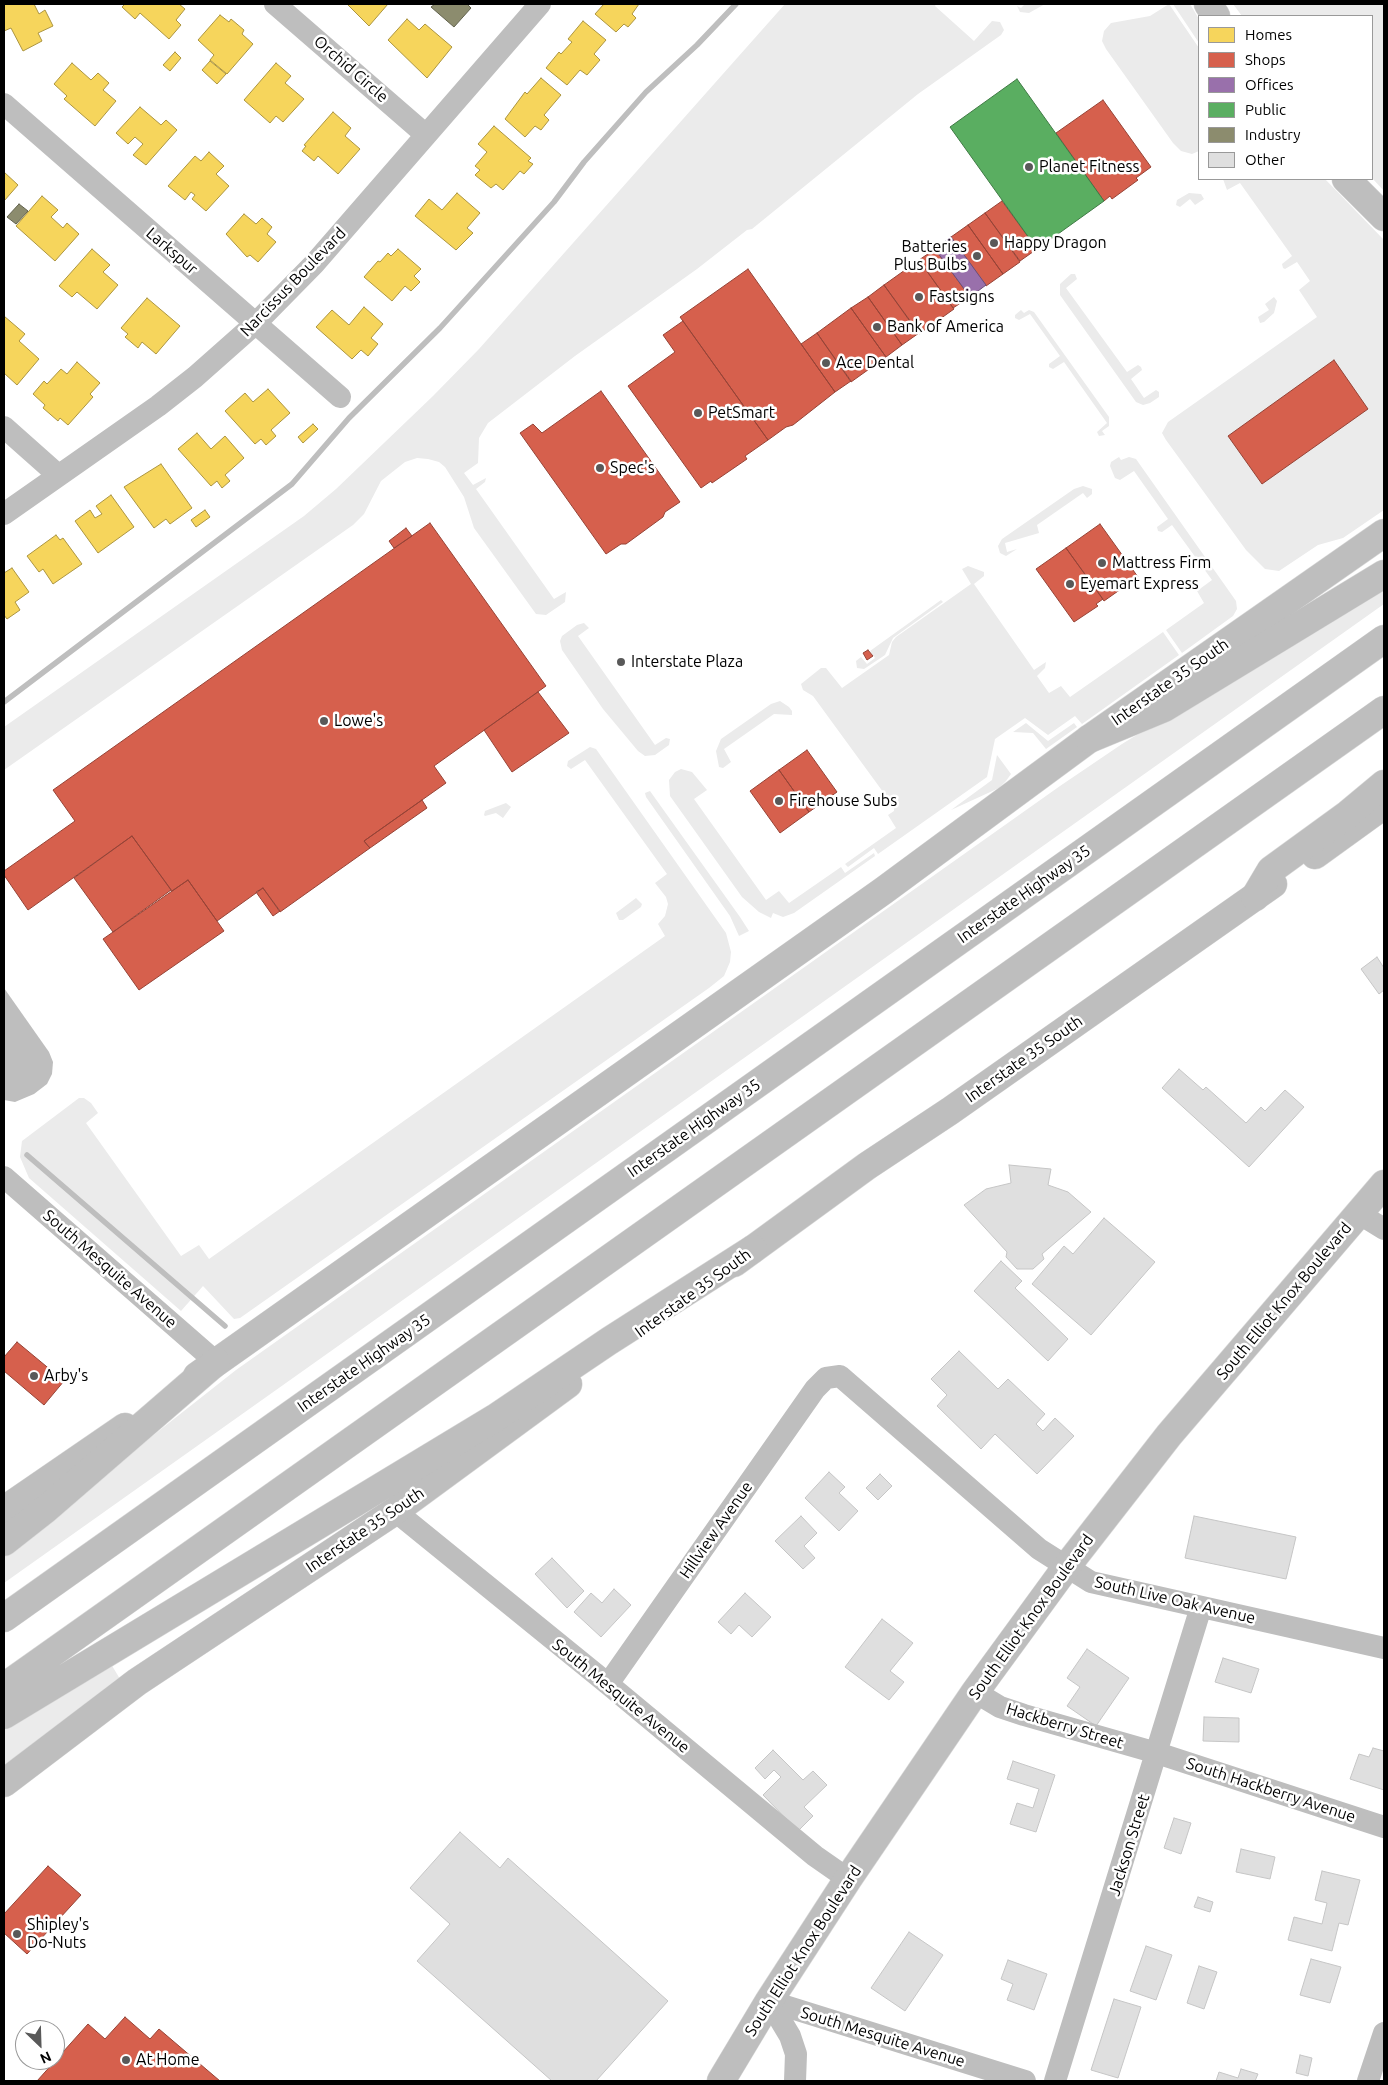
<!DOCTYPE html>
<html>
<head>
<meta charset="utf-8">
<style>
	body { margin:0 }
	#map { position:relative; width:1388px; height:2085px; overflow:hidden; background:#fff; font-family:Ubuntu,sans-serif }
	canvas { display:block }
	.frame { position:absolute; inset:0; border:5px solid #000; pointer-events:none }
	.legend { position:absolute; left:1198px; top:15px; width:175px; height:165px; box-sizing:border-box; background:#fff; border:1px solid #999; margin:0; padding:6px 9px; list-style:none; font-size:15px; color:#000 }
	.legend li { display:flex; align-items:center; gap:10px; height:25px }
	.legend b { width:25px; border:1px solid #999 }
	.north { position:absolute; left:15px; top:2020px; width:50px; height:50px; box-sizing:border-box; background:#fff; border:1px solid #999; border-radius:50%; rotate:156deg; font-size:14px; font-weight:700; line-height:20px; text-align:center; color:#000 }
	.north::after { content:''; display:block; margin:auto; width:18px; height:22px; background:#595959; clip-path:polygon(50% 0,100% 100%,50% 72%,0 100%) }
</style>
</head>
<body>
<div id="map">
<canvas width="1388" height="2085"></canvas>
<div class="frame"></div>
<ul class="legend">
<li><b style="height:14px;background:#f6d55c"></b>Homes</li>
<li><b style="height:14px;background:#d6604d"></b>Shops</li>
<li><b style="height:14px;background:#9970ab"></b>Offices</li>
<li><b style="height:14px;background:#5aae61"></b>Public</li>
<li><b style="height:14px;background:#8c8c6e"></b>Industry</li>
<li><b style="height:14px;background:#dfdfdf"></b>Other</li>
</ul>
<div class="north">N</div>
</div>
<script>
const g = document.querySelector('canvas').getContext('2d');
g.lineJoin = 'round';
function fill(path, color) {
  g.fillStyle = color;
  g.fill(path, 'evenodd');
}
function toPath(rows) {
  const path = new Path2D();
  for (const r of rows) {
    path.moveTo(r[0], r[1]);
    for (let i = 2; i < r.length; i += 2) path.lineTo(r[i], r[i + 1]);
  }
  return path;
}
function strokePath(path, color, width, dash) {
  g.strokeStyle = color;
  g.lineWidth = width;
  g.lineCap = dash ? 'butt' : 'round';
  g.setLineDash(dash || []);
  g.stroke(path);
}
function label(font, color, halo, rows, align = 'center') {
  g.font = font + ' Ubuntu,sans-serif';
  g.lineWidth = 5;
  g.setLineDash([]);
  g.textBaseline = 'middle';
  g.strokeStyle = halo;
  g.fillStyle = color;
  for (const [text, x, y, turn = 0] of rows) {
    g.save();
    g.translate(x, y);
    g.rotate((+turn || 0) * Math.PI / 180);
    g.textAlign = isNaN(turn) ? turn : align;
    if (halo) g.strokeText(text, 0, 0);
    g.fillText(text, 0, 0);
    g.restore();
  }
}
const green = toPath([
	[785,4,936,4,935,6,974,41,992,21,1000,22,1004,30,1001,35,918,94,752,229,747,230,697,269,575,356,488,423,479,438,478,463,464,473,473,485,486,478,485,482,476,489,554,599,566,592,565,602,546,615,536,614,474,528,464,497,445,467,439,462,428,459,417,458,405,462,381,481,364,514,353,525,4,770,4,727,304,516,336,489,433,396,479,349],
	[1025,4,1045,4,1029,13,1020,12,1017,6,1021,8],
	[1169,4,1199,48,1199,151,1192,154,1181,151,1173,143,1106,49,1102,41,1104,31,1111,23,1150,16],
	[1173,4,1190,4,1199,19,1199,43],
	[1233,4,1384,4,1384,191,1372,178,1372,16,1242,16],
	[1223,179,1325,179,1384,240,1384,510,1343,538,1318,545,1279,571,1265,569,1246,550,1166,440,1162,433,1168,422,1317,317,1299,290,1310,281,1297,262,1285,269,1283,268,1282,264,1292,256,1240,183,1227,190],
	[1189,193,1201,194,1204,199,1195,205,1190,199,1180,207,1176,205,1177,200],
	[1071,274,1075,274,1077,279,1066,288,1127,372,1138,365,1141,367,1142,370,1131,379,1144,398,1156,390,1159,392,1159,397,1150,403,1143,405,1136,402,1060,295,1060,284],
	[1274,297,1277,301,1274,313,1264,322,1260,323,1258,317,1269,310,1265,304],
	[1021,310,1024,313,1029,310,1034,312,1109,417,1109,426,1102,431,1105,435,1099,436,1097,432,1107,423,1064,362,1053,369,1049,367,1049,364,1060,356,1030,314,1019,320,1015,318,1015,315],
	[1119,457,1121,460,1129,457,1136,459,1236,601,1237,609,1233,616,1182,653,1166,630,1204,603,1197,591,1212,580,1172,525,1162,532,1158,531,1157,527,1168,519,1134,471,1120,480,1115,478,1110,466,1111,462],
	[1083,486,1092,489,1092,494,1087,498,1083,493,1037,525,1039,533,1005,543,1007,552,1017,549,1006,556,1000,553,998,546,1002,539,1074,489],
	[968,566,984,572,984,576,974,584,1034,670,1046,662,1045,668,1037,676,1049,693,1061,686,1070,697,1163,632,1179,655,1082,724,1075,716,1048,735,1025,718,995,739,987,777,878,854,874,848,848,867,845,864,896,828,888,815,894,811,894,807,813,696,803,690,801,684,821,668,826,668,842,688,889,655,892,642,896,637,971,584,962,569],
	[1384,583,1384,604,4,1583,4,1553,236,1370,1060,786,1122,744],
	[941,600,943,602,893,638,885,655,864,669,857,668,856,661,861,657,867,664,875,658,870,651],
	[584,623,589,628,578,636,655,745,666,738,670,739,669,745,655,755,645,756,638,751,603,709,562,650,560,641,562,636,577,625],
	[780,701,789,707,792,711,792,715,774,714,724,749,731,762,723,768,719,767,716,751,721,739,771,704],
	[1026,723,1048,741,1074,723,1077,727,1046,749,1033,733,1013,732],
	[590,747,596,749,726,933,731,952,730,962,724,976,709,988,240,1318,234,1319,203,1286,181,1311,29,1178,20,1157,22,1141,79,1098,84,1098,91,1103,98,1113,86,1123,181,1256,199,1245,209,1259,665,936,658,924,665,916,668,904,666,897,655,883,667,874,585,760,571,769,567,766,568,761],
	[997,755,1011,774,1006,781,999,788,951,810,992,780],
	[681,769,692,772,707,790,694,799,766,900,779,891,789,903,841,867,845,873,874,853,875,856,794,913,783,917,773,913,771,918,759,912,742,897,670,796,669,780,675,772],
	[650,791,740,917,749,931,739,936,730,916,646,797,645,793],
	[506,803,511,807,503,818,496,813,485,816,484,815,485,811],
	[636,898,642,904,641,907,623,920,619,920,616,913],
	[111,1664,123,1684,4,1765,4,1730,66,1694,65,1692]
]);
const water = toPath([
	[4,988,49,1052,53,1062,52,1074,47,1084,34,1094,15,1102,4,1100]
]);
const homes = toPath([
	[4,4,34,4,39,14,45,10,53,26,38,33,42,41,23,51,11,28,4,31,4,4],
	[125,4,179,4,185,9,176,20,181,25,169,39,140,13,135,19,122,7,125,4],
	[347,4,388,4,369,26,347,4],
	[604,4,639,4,632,14,636,18,628,27,624,24,616,32,595,14,604,4],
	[220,15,229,22,231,19,244,30,242,34,253,44,227,74,210,60,214,55,198,40,220,15],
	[407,19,419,30,425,24,452,47,427,78,388,40,407,19],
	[583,21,606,40,594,54,600,60,587,75,580,70,567,85,546,68,559,52,561,54,572,42,568,39,583,21],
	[175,52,181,58,170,71,163,65,175,52],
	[210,61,226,74,217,84,202,70,210,61],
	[72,63,91,80,98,73,109,83,103,90,116,101,95,126,64,99,67,96,54,84,72,63],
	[276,63,291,76,285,83,304,99,283,122,276,116,270,123,244,100,276,63],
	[541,78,561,95,544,115,549,120,541,130,535,126,525,137,505,119,525,92,527,94,541,78],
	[140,107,161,125,166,120,177,130,146,165,133,155,143,144,135,137,128,144,116,133,140,107],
	[333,112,351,128,345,136,360,149,338,174,318,156,314,161,302,151,306,146,304,145,333,112],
	[494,126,531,158,528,161,533,164,524,174,520,171,503,190,496,184,491,188,475,175,480,170,475,166,487,152,478,144,494,126],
	[209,152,224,166,216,174,229,186,206,211,192,199,195,195,191,192,185,200,168,186,195,156,201,161,209,152],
	[4,172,18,185,4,201,4,172],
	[457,193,480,213,467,228,473,233,456,250,415,216,429,199,442,210,457,193],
	[42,196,58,210,51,217,63,228,67,223,79,234,55,261,16,226,42,196],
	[244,214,256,224,262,218,272,227,267,234,276,242,258,262,250,255,247,257,226,234,244,214],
	[92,249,110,265,103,272,118,285,97,309,77,292,72,297,59,286,92,249],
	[398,249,421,269,414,276,420,282,411,291,405,286,392,301,364,277,378,261,380,262,388,253,391,256,398,249],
	[147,298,180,326,156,354,142,342,138,348,125,337,128,334,121,328,147,298],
	[364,307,383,324,371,338,378,344,368,356,361,350,352,359,316,327,332,310,349,325,364,307],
	[4,316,25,334,19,341,39,359,17,385,4,373,4,316],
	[77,362,100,383,90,394,93,397,68,425,60,418,58,421,43,408,45,405,33,394,44,381,47,384,61,369,67,374,77,362],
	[268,389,290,413,271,430,276,436,266,445,261,439,255,444,225,411,245,393,253,402,268,389],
	[313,424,318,429,303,443,298,437,313,424],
	[197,433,211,449,225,436,244,458,225,475,230,481,222,488,217,481,211,486,178,449,197,433],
	[161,464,192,508,170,524,166,519,154,528,124,487,161,464],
	[111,495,134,527,98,553,75,521,90,510,95,518,102,514,96,506,111,495],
	[205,510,210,517,196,527,191,520,205,510],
	[56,535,60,540,63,538,82,564,53,584,43,569,39,572,27,556,56,535],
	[12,568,29,592,15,602,20,610,7,619,4,615,4,573,12,568]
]);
const shops = toPath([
	[1103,100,1151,167,1136,178,1138,180,1112,199,1110,196,1104,201,1056,133,1103,100],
	[1002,201,1037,249,1020,261,985,213,1002,201],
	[985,213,1020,262,1003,274,968,225,985,213],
	[968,225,1003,274,986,286,951,237,968,225],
	[935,249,970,297,953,308,919,260,935,249],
	[919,260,954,309,919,334,884,285,919,260],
	[748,269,835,392,793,425,786,427,768,440,680,317,748,269],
	[884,285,919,333,902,345,868,297,884,285],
	[868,297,902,345,886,357,851,308,868,297],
	[851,308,886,357,851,382,817,333,851,308],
	[683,321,768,440,745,456,747,459,712,483,711,481,701,488,628,386,675,352,663,335,683,321],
	[817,333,851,381,835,392,801,344,817,333],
	[1334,360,1368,409,1262,484,1228,436,1334,360],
	[601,391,680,502,665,512,663,517,626,544,621,544,606,554,520,433,533,424,542,433,601,391],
	[430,523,546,686,434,766,446,783,364,841,370,848,280,912,263,888,217,921,188,880,172,891,132,836,28,910,4,875,4,871,75,821,53,790,430,523],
	[1100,524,1138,577,1104,601,1066,548,1100,524],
	[406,528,412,536,394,548,389,541,406,528],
	[1066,548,1103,599,1096,604,1098,606,1074,622,1036,569,1066,548],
	[868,650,873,656,867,660,863,653,868,650],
	[538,692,569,733,512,772,484,730,538,692],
	[807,750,837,792,809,812,779,770,807,750],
	[779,770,809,812,780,833,750,791,779,770],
	[422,800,427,808,370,848,368,846,364,841,422,800],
	[132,836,171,890,113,932,74,878,132,836],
	[188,880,224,931,139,990,103,939,188,880],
	[263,888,280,911,273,916,256,892,263,888],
	[17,1342,64,1381,44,1405,4,1371,4,1357,17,1342],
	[48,1866,81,1895,27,1954,4,1933,4,1914,48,1866],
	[125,2017,150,2039,159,2029,220,2081,37,2081,88,2024,105,2039,125,2017]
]);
const offices = toPath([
	[951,237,986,285,970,297,935,249,951,237]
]);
const public = toPath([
	[1017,79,1104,201,1037,249,950,127,1017,79]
]);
const industry = toPath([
	[435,4,467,4,471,8,454,27,431,7,435,4],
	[19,204,28,211,16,224,7,217,19,204]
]);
const stream = toPath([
	[4,702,292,484,349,418,440,328,554,202,584,162,646,92,697,45,736,4],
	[27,1155,225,1326]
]);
const building = toPath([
	[1377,957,1384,968,1384,990,1379,994,1361,969,1377,957],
	[1179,1069,1203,1090,1206,1087,1246,1123,1261,1107,1265,1111,1285,1090,1304,1107,1249,1167,1162,1088,1179,1069],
	[1009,1165,1051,1169,1048,1185,1068,1192,1091,1212,1042,1254,1044,1259,1033,1269,1017,1269,1006,1257,1007,1252,964,1205,986,1189,1011,1183,1009,1165],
	[1104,1218,1155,1262,1091,1335,1032,1284,1064,1246,1073,1254,1104,1218],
	[1001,1261,1022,1281,1015,1288,1068,1339,1048,1361,974,1291,1001,1261],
	[959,1351,998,1389,1008,1379,1045,1414,1036,1424,1043,1431,1055,1418,1074,1436,1037,1474,995,1434,981,1449,937,1406,947,1395,931,1379,959,1351],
	[829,1472,845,1487,839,1493,858,1511,839,1531,805,1498,829,1472],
	[880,1474,892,1486,878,1500,866,1488,880,1474],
	[801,1516,817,1533,804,1546,815,1558,803,1569,775,1541,801,1516],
	[1194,1516,1296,1537,1286,1579,1185,1558,1194,1516],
	[552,1558,584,1591,567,1608,535,1574,552,1558],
	[614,1589,631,1605,601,1637,574,1612,591,1593,602,1603,614,1589],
	[745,1593,771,1617,752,1637,739,1625,731,1634,718,1622,745,1593],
	[882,1619,913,1643,890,1671,904,1682,889,1700,845,1667,882,1619],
	[1087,1649,1129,1678,1096,1726,1067,1706,1080,1687,1067,1678,1087,1649],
	[1223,1658,1259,1669,1251,1693,1215,1682,1223,1658],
	[1204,1717,1239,1718,1239,1742,1203,1741,1204,1717],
	[1373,1748,1384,1751,1384,1790,1350,1779,1359,1754,1369,1757,1373,1748],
	[773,1750,803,1780,813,1771,827,1785,804,1807,813,1816,798,1831,763,1795,781,1777,774,1770,765,1779,755,1768,773,1750],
	[1013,1761,1055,1775,1036,1832,1010,1824,1017,1803,1033,1808,1039,1789,1007,1779,1013,1761],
	[1174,1818,1191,1823,1181,1854,1164,1848,1174,1818],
	[460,1832,500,1868,508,1858,668,2001,596,2081,552,2081,417,1961,450,1924,410,1888,460,1832],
	[1241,1849,1275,1857,1270,1879,1236,1872,1241,1849],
	[1322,1871,1360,1880,1348,1925,1339,1923,1332,1951,1288,1940,1294,1917,1322,1924,1327,1903,1315,1900,1322,1871],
	[1198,1897,1213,1902,1210,1912,1194,1907,1198,1897],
	[909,1932,943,1955,905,2011,871,1988,909,1932],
	[1146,1946,1172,1955,1156,2000,1130,1991,1146,1946],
	[1311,1959,1341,1967,1330,2003,1300,1995,1311,1959],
	[1008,1960,1047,1974,1034,2010,1007,2000,1013,1984,1001,1979,1008,1960],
	[1199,1966,1217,1972,1204,2009,1187,2003,1199,1966],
	[1114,1999,1141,2007,1118,2078,1091,2070,1114,1999],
	[1300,2055,1312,2058,1308,2076,1296,2073,1300,2055],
	[1241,2069,1258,2074,1255,2081,1216,2081,1219,2072,1238,2078,1241,2069]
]);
const minor = toPath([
	[275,4,426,135],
	[4,104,340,397],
	[4,427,58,475],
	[4,514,158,406,195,377,256,323,314,264,540,4],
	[4,1177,216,1362],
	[1358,1213,1384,1229],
	[395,1511,608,1684,815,1856,848,1879],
	[608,1684,815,1389,826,1378,840,1376,1039,1549,1091,1582,1384,1648],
	[975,1692,1000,1707,1024,1715,1157,1753,1384,1827],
	[769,2001,1025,2081],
	[769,2001,790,2036,796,2054,795,2081],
	[1055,2081,1201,1607],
	[1368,2081,1384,2033]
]);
const major = toPath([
	[1208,4,1216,16],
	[1346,179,1384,217],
	[1315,855,1384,805],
	[734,1263,867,1166,950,1111,1273,884],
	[197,1376,883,891,1089,739,1384,533],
	[4,1510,125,1427],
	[4,1783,137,1682,395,1511,568,1384],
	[721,2081,769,2001,848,1879,975,1692,1067,1566,1169,1435,1384,1184]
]);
const highway = toPath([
	[1089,739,1164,708,1384,574],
	[1255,897,1271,870,1348,814,1384,784],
	[4,1542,46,1509,216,1362],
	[4,1618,1384,639],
	[4,1687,1384,710],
	[4,1715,495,1418,609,1341,753,1249]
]);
const markers = [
	[1029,167,5,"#595959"],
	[994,243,5,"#595959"],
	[977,256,5,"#595959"],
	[919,297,5,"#595959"],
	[877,327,5,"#595959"],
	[826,363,5,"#595959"],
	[698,413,5,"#595959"],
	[600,468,5,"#595959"],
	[1102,563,5,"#595959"],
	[1070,584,5,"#595959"],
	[621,662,5,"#595959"],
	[324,721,5,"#595959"],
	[779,801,5,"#595959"],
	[34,1376,5,"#595959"],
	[17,1934,5,"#595959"],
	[126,2060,5,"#595959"]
];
const streetNames = [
	["Orchid Circle",351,69,41],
	["Larkspur",172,251,41],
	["Narcissus Boulevard",293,282,-46],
	["Interstate 35 South",1170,682,-35],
	["Interstate Highway 35",1024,894,-35],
	["Interstate 35 South",1024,1059,-35],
	["Interstate Highway 35",694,1128,-35],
	["South Mesquite Avenue",110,1269,41],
	["Interstate 35 South",693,1293,-36],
	["South Elliot Knox Boulevard",1284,1301,-50],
	["Interstate Highway 35",364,1363,-35],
	["Interstate 35 South",365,1530,-34],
	["Hillview Avenue",716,1530,-55],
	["South Live Oak Avenue",1175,1600,13],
	["South Elliot Knox Boulevard",1031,1617,-54],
	["South Mesquite Avenue",621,1696,39],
	["Hackberry Street",1065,1726,17],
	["South Hackberry Avenue",1271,1790,18],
	["Jackson Street",1129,1845,-73],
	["South Elliot Knox Boulevard",803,1951,-57],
	["South Mesquite Avenue",883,2037,17]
];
const poiNames = [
	["Planet Fitness",1039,167],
	["Happy Dragon",1004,243],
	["Batteries",967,247,"right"],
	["Plus Bulbs",967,265,"right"],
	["Fastsigns",929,297],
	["Bank of America",887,327],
	["Ace Dental",836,363],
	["PetSmart",708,413],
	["Spec's",610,468],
	["Mattress Firm",1112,563],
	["Eyemart Express",1080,584],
	["Interstate Plaza",631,662],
	["Lowe's",334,721],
	["Firehouse Subs",789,801],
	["Arby's",44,1376],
	["Shipley's",27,1925],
	["Do-Nuts",27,1943],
	["At Home",136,2060]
];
fill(green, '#ebebeb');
fill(water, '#bebebe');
fill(homes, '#f6d55c');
strokePath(homes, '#ac9540', 1);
fill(shops, '#d6604d');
strokePath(shops, '#964336', 1);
fill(offices, '#9970ab');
strokePath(offices, '#6b4e78', 1);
fill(public, '#5aae61');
strokePath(public, '#3f7a44', 1);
fill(industry, '#8c8c6e');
strokePath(industry, '#62624d', 1);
strokePath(stream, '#bebebe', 5.5);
fill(building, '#dfdfdf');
strokePath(building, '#c6c6c6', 1);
strokePath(major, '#dbdbdb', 29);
strokePath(highway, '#dbdbdb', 29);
strokePath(minor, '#bebebe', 22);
strokePath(major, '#bebebe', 28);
strokePath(highway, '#bebebe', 28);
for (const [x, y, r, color] of markers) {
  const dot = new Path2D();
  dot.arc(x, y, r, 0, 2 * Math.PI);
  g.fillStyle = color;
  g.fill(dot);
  strokePath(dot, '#fff', 2);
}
label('16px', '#000', '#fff', streetNames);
label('16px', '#000', '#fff', poiNames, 'left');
</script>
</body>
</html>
